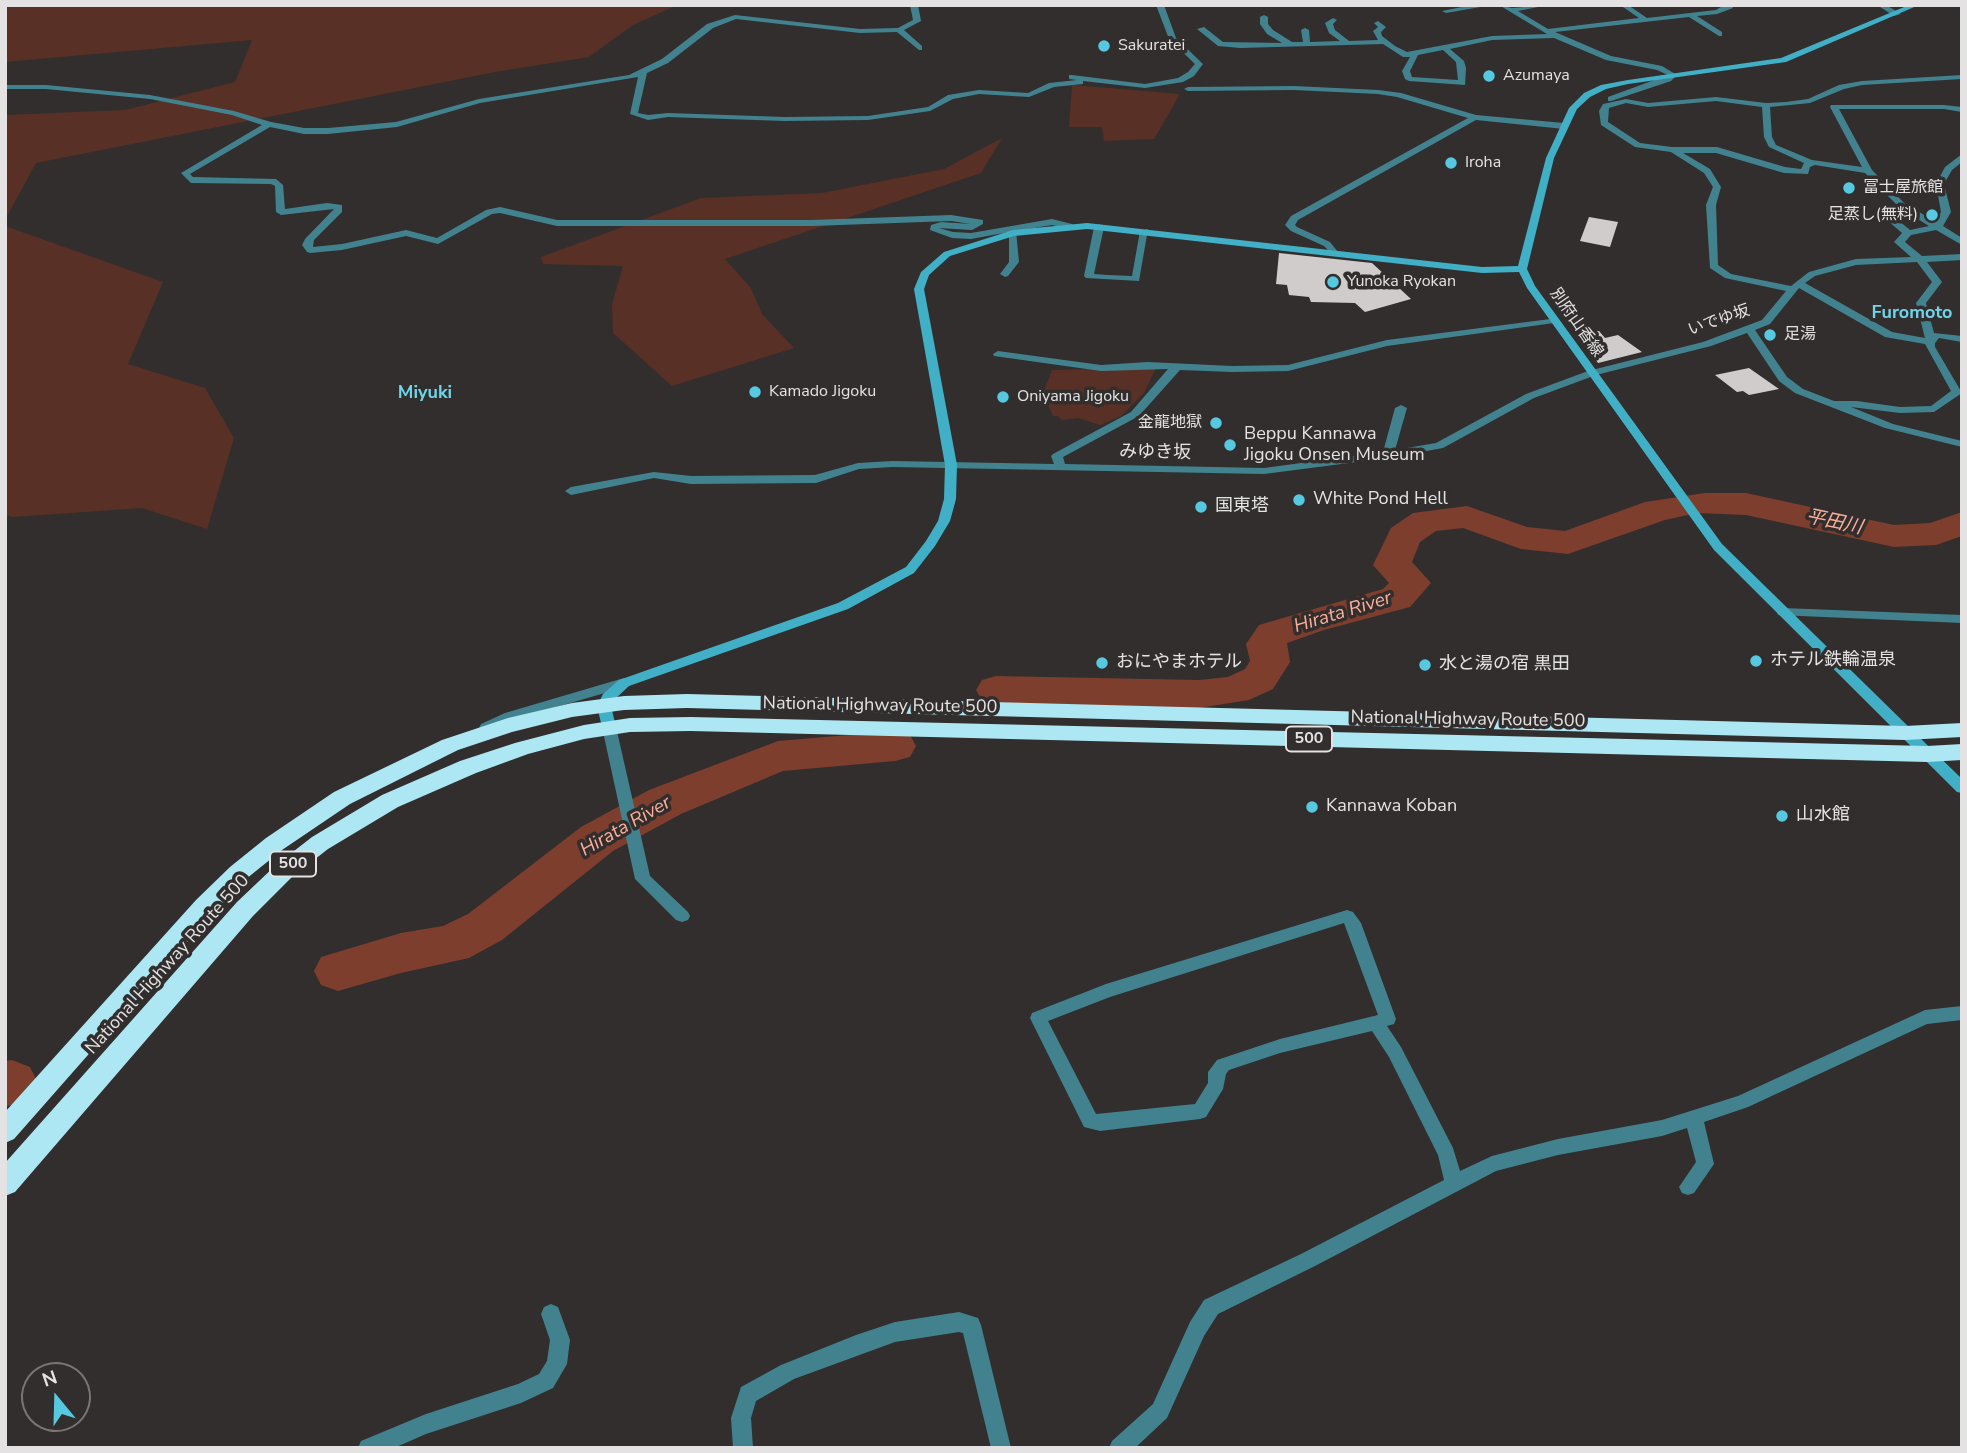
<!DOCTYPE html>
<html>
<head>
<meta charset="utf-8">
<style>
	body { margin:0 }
	#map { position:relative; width:1967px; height:1453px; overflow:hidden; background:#312e2d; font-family:"Nunito Sans",sans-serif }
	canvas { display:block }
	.frame { position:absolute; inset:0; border:7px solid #e4e2e2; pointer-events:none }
	.north { position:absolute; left:21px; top:1362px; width:70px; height:70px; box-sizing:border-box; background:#312e2d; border:2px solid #797675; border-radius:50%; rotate:341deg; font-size:19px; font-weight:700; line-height:28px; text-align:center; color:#e4e2e2 }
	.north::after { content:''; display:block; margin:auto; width:24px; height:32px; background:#56c9e0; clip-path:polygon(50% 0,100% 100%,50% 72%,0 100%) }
</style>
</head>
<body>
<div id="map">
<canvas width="1967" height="1453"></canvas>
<div class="frame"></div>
<div class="north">N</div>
</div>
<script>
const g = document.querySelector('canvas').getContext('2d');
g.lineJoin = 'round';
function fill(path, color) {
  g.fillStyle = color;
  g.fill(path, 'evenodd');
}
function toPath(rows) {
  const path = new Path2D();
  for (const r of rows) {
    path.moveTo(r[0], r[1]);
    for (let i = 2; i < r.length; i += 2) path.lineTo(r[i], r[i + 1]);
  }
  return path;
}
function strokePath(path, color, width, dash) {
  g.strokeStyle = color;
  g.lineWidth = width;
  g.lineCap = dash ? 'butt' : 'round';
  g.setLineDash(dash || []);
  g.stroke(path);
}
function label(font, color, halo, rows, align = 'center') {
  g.font = font + ' "Nunito Sans","Noto Sans JP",sans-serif';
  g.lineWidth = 7;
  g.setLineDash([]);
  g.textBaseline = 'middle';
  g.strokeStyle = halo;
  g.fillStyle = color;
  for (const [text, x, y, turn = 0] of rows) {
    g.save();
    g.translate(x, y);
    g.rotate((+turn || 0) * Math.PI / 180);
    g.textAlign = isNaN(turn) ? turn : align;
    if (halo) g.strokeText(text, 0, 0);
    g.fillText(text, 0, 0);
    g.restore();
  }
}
const green = toPath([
	[5,5,684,5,673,7,633,25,589,57,495,72,36,163,5,220,5,115,125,110,235,82,252,40,5,62],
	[1072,85,1180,94,1154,139,1104,141,1102,127,1069,127],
	[1002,138,981,173,725,259,751,288,762,314,794,348,672,386,613,333,612,304,623,266,543,264,541,257,701,198,822,193,944,169],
	[5,226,163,282,128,364,205,388,234,438,207,529,142,508,13,517,5,515],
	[1156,368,1144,393,1121,416,1100,425,1078,418,1062,420,1058,416,1053,416,1043,394,1052,370]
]);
const river = toPath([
	[1705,493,1746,493,1894,525,1930,523,1962,512,1962,536,1936,545,1894,547,1746,515,1697,513,1665,520,1568,554,1521,549,1463,528,1436,531,1420,542,1412,562,1431,583,1410,607,1324,630,1287,643,1290,662,1273,689,1249,700,1199,708,996,704,982,700,976,690,982,680,996,676,1199,680,1228,677,1245,669,1250,661,1246,644,1259,625,1383,589,1389,583,1373,565,1391,528,1413,513,1467,506,1527,527,1565,531,1645,502,1705,493],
	[895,731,910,735,916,746,910,757,895,761,783,771,681,814,613,851,502,940,469,958,401,973,338,991,321,985,314,971,321,957,401,933,443,926,468,914,581,827,649,790,778,741,895,731],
	[12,1060,30,1067,38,1083,30,1099,5,1107,5,1061,12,1060]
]);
const building = toPath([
	[1589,217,1618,222,1610,247,1580,241],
	[1279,253,1372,263,1411,299,1365,312,1355,303,1311,302,1309,297,1289,295,1287,285,1276,284],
	[1599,331,1605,338,1618,335,1642,352,1598,363,1576,332],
	[1749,368,1779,389,1749,395,1743,391,1737,392,1715,375]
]);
const street = toPath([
	[910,5,918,5,921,21,904,30,922,46,922,50,919,50,897,32,860,33,736,19,713,28,668,63,647,73,638,113,648,115,668,113,785,117,868,116,928,107,948,95,979,90,1028,93,1049,83,1077,80,1069,79,1069,75,1072,75,1145,84,1178,78,1188,72,1195,64,1169,39,1156,5,1164,5,1176,38,1203,64,1194,76,1183,82,1145,88,1083,81,1083,84,1054,87,1029,97,979,94,953,99,930,111,868,120,785,121,668,117,648,120,630,114,638,77,480,103,397,127,328,134,304,134,270,127,190,174,193,177,276,179,283,185,285,209,327,203,342,205,342,212,314,240,313,247,342,244,406,230,437,238,486,210,500,207,557,220,812,220,951,215,983,220,983,224,972,230,939,228,953,232,971,233,1052,219,1072,224,1074,226,1069,229,1052,225,1016,231,1019,262,1008,276,1005,277,1000,274,1009,262,1009,232,971,239,952,238,930,230,931,225,941,222,971,224,951,221,812,226,557,226,500,213,492,214,438,244,406,236,342,250,310,253,307,252,302,245,305,239,334,209,281,215,276,212,275,186,271,184,191,183,181,173,262,125,232,115,150,99,46,89,5,89,5,85,46,85,150,95,234,111,271,122,304,128,328,128,396,122,479,99,629,75,662,59,707,24,735,15,860,29,898,28,913,20,910,5],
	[1472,5,1492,5,1446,13,1442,11,1472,5],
	[1499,5,1512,8,1548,5,1518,11,1548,29,1639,18,1620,5,1628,5,1647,18,1716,10,1724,5,1732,5,1733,8,1717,14,1697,16,1722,32,1722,36,1719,36,1689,17,1555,32,1611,56,1662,66,1677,75,1671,81,1611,101,1608,101,1608,97,1668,75,1657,70,1606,60,1554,38,1492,40,1450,49,1464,61,1466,68,1465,85,1409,81,1405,79,1402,71,1410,57,1403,57,1383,44,1240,48,1218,46,1197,29,1204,27,1223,42,1282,43,1267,34,1260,24,1260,17,1264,15,1268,17,1268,24,1273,30,1292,42,1303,42,1301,30,1305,28,1309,30,1310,42,1340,41,1329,33,1325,23,1333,18,1337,20,1333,24,1335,30,1349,41,1378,40,1373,31,1378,27,1374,23,1378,21,1386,27,1381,32,1382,36,1395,46,1407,52,1492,36,1547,34,1499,5],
	[1443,50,1456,62,1458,80,1412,77,1410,71,1418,55,1443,50],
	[1877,5,1886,5,1901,14,1894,16,1877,5],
	[1962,75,1962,79,1862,85,1844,89,1810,103,1770,107,1772,137,1776,145,1812,160,1862,167,1830,107,1831,105,1944,105,1962,107,1962,112,1944,109,1839,109,1872,170,1904,203,1936,222,1941,212,1936,184,1945,167,1962,154,1962,162,1952,170,1944,184,1951,212,1943,226,1962,238,1962,245,1936,230,1911,235,1905,242,1922,256,1962,254,1962,260,1927,262,1942,282,1926,303,1934,333,1962,336,1962,342,1939,338,1935,343,1935,347,1962,393,1934,412,1900,413,1851,407,1893,424,1962,441,1962,447,1885,428,1795,393,1779,381,1747,333,1711,346,1596,375,1534,398,1443,448,1388,458,1264,474,892,467,859,469,816,483,691,484,654,478,571,495,565,491,571,487,654,472,691,476,815,475,858,463,892,461,1054,464,1051,456,1053,454,1131,412,1168,369,1101,371,994,356,993,354,998,351,1101,365,1148,362,1232,366,1288,365,1387,340,1558,318,1559,320,1554,323,1387,346,1288,371,1232,372,1180,370,1139,416,1063,457,1065,464,1264,468,1383,452,1395,408,1401,405,1407,408,1395,450,1436,443,1526,394,1588,371,1703,342,1762,320,1786,291,1725,278,1710,268,1706,205,1713,187,1704,173,1671,152,1635,147,1601,125,1599,111,1603,104,1626,99,1648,103,1716,97,1766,103,1786,102,1808,99,1839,85,1862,81,1962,75],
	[1716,101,1762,107,1764,137,1769,147,1804,163,1801,169,1785,167,1717,147,1672,147,1640,143,1608,122,1609,108,1626,103,1648,107,1716,101],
	[1683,153,1716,153,1784,173,1808,174,1810,167,1815,165,1865,173,1901,209,1892,211,1888,221,1902,233,1894,242,1911,257,1856,259,1809,272,1791,286,1731,274,1718,265,1716,205,1721,187,1710,169,1683,153],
	[1908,213,1929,226,1910,230,1898,220,1899,215,1908,213],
	[1917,262,1932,282,1916,303,1925,338,1892,332,1805,283,1815,276,1856,265,1917,262],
	[1799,288,1885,337,1925,344,1951,391,1931,406,1900,407,1857,401,1834,401,1803,389,1787,377,1755,330,1770,324,1799,288],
	[1294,86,1378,90,1401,93,1476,115,1564,123,1568,126,1564,129,1476,120,1298,220,1295,225,1297,227,1330,242,1338,252,1333,255,1324,246,1291,231,1285,225,1291,216,1468,118,1397,97,1378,94,1294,90,1188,91,1184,89,1188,87,1294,86],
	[1099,224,1104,227,1094,274,1108,275,1132,276,1140,231,1148,229,1139,281,1086,278,1084,276,1094,227,1099,224],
	[1783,608,1962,615,1962,623,1778,615,1777,612,1778,609,1783,608],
	[624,678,629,680,631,683,629,686,515,719,486,733,479,728,481,724,505,713,624,678],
	[609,722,616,727,650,876,688,912,690,916,688,920,682,922,676,920,635,879,602,727,609,722],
	[1347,910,1353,912,1361,923,1396,1019,1394,1024,1387,1026,1401,1047,1453,1148,1460,1171,1492,1156,1558,1139,1662,1120,1738,1096,1925,1010,1962,1006,1962,1020,1927,1024,1748,1107,1704,1122,1714,1164,1694,1193,1688,1195,1682,1193,1679,1187,1696,1162,1687,1128,1662,1136,1558,1155,1496,1171,1315,1266,1218,1314,1204,1336,1167,1418,1135,1448,1109,1448,1112,1441,1153,1404,1190,1322,1204,1300,1301,1254,1444,1180,1438,1155,1389,1057,1372,1031,1280,1053,1229,1070,1226,1074,1223,1089,1206,1117,1200,1119,1100,1131,1084,1127,1030,1018,1032,1013,1106,984,1347,910],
	[1344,923,1378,1015,1280,1039,1217,1060,1208,1072,1208,1083,1195,1104,1096,1114,1048,1021,1110,997,1344,923],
	[551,1304,558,1307,570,1340,567,1364,553,1388,521,1403,426,1434,394,1448,358,1448,361,1441,426,1414,518,1384,539,1374,547,1361,550,1340,541,1314,544,1307,551,1304],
	[959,1312,978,1318,981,1325,1011,1448,991,1448,963,1333,959,1332,895,1342,794,1379,756,1401,751,1418,753,1448,733,1448,731,1418,741,1387,781,1365,856,1335,895,1322,959,1312]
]);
const secondary = toPath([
	[1909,5,1919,5,1786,62,1628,84,1606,89,1590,97,1577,109,1554,158,1527,269,1535,286,1722,544,1962,779,1962,793,1957,792,1714,550,1527,288,1519,272,1482,273,1087,229,1014,236,950,256,929,275,924,289,957,465,956,499,950,521,935,546,914,573,848,609,629,686,614,700,611,706,616,727,614,731,604,731,602,727,597,706,603,694,619,680,838,603,906,567,926,541,938,521,944,499,945,465,914,289,921,272,944,252,1013,230,1087,223,1482,267,1518,266,1546,158,1569,108,1584,93,1601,85,1628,80,1781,58,1909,5]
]);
const highway = toPath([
	[687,694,1905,726,1962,723,1962,737,1905,740,687,708,624,710,572,717,512,732,458,750,350,804,282,850,246,879,212,914,14,1139,5,1143,5,1112,196,900,230,867,266,838,334,792,442,740,508,718,572,703,624,696,687,694],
	[691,717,1927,746,1962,744,1962,760,1927,762,691,731,630,732,584,739,528,754,476,773,398,807,328,849,292,877,253,916,15,1192,5,1196,5,1163,237,902,276,865,312,837,382,795,460,761,515,743,584,725,630,718,691,717]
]);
const markers = [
	[1104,46,7,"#56c9e0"],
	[1489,76,7,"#56c9e0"],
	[1451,163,7,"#56c9e0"],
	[1849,188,7,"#56c9e0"],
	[1932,215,7,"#56c9e0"],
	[1333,282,7,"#56c9e0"],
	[1770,335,7,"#56c9e0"],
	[755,392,7,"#56c9e0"],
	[1003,397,7,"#56c9e0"],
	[1216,423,7,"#56c9e0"],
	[1230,445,7,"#56c9e0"],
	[1299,500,7,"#56c9e0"],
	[1201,507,7,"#56c9e0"],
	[1756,661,7,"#56c9e0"],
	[1102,663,7,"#56c9e0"],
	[1425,665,7,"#56c9e0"],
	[1312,807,7,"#56c9e0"],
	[1782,816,7,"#56c9e0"]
];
const farPoinames = [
	["Sakuratei",1118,46],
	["Azumaya",1503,76],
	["Iroha",1465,163],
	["冨士屋旅館",1863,188],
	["足蒸し(無料)",1918,215,"right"],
	["Yunoka Ryokan",1347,282],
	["足湯",1784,335],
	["Kamado Jigoku",769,392],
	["Oniyama Jigoku",1017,397],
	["金龍地獄",1202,423,"right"]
];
const farStreetnames = [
	["いでゆ坂",1719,321,-19],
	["別府山香線",1576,323,55]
];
const shields = [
	[1309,739,46],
	[293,864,46]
];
const shieldNames = [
	["500",1309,739],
	["500",293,864]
];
const farQuarternames = [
	["Furomoto",1912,314],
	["Miyuki",425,394]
];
const poiNames = [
	["Beppu Kannawa",1244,435],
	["Jigoku Onsen Museum",1244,456],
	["White Pond Hell",1313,500],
	["国東塔",1215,507],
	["ホテル鉄輪温泉",1770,661],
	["おにやまホテル",1116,663],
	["水と湯の宿 黒田",1439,665],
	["Kannawa Koban",1326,807],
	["山水館",1796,816]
];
const streetNames = [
	["みゆき坂",1155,453,1],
	["National Highway Route 500",880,706,1],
	["National Highway Route 500",1468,720,1],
	["National Highway Route 500",168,965,-48]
];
const waterNames = [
	["平田川",1834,523,12],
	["Hirata River",1343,613,-17],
	["Hirata River",626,827,-30]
];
fill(green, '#593025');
fill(river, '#7d3e2e');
fill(building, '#d0cccb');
fill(street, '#42828f');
fill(secondary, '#41b0c6');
fill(highway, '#ade7f4');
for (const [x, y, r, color] of markers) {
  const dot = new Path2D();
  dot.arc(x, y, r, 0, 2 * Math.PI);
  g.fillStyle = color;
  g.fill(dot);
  strokePath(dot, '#312e2d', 2.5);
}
label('16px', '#e4e2e2', '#312e2d', farPoinames, 'left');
label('16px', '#e4e2e2', '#312e2d', farStreetnames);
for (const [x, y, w] of shields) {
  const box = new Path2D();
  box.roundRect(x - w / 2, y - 12.5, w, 25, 5);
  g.fillStyle = '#312e2d';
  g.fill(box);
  strokePath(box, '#e4e2e2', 2);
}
label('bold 16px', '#e4e2e2', null, shieldNames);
label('bold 18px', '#6ed5ea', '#312e2d', farQuarternames);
label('18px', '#e4e2e2', '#312e2d', poiNames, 'left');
label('18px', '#e4e2e2', '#312e2d', streetNames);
label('italic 19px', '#fcae99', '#312e2d', waterNames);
</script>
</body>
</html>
